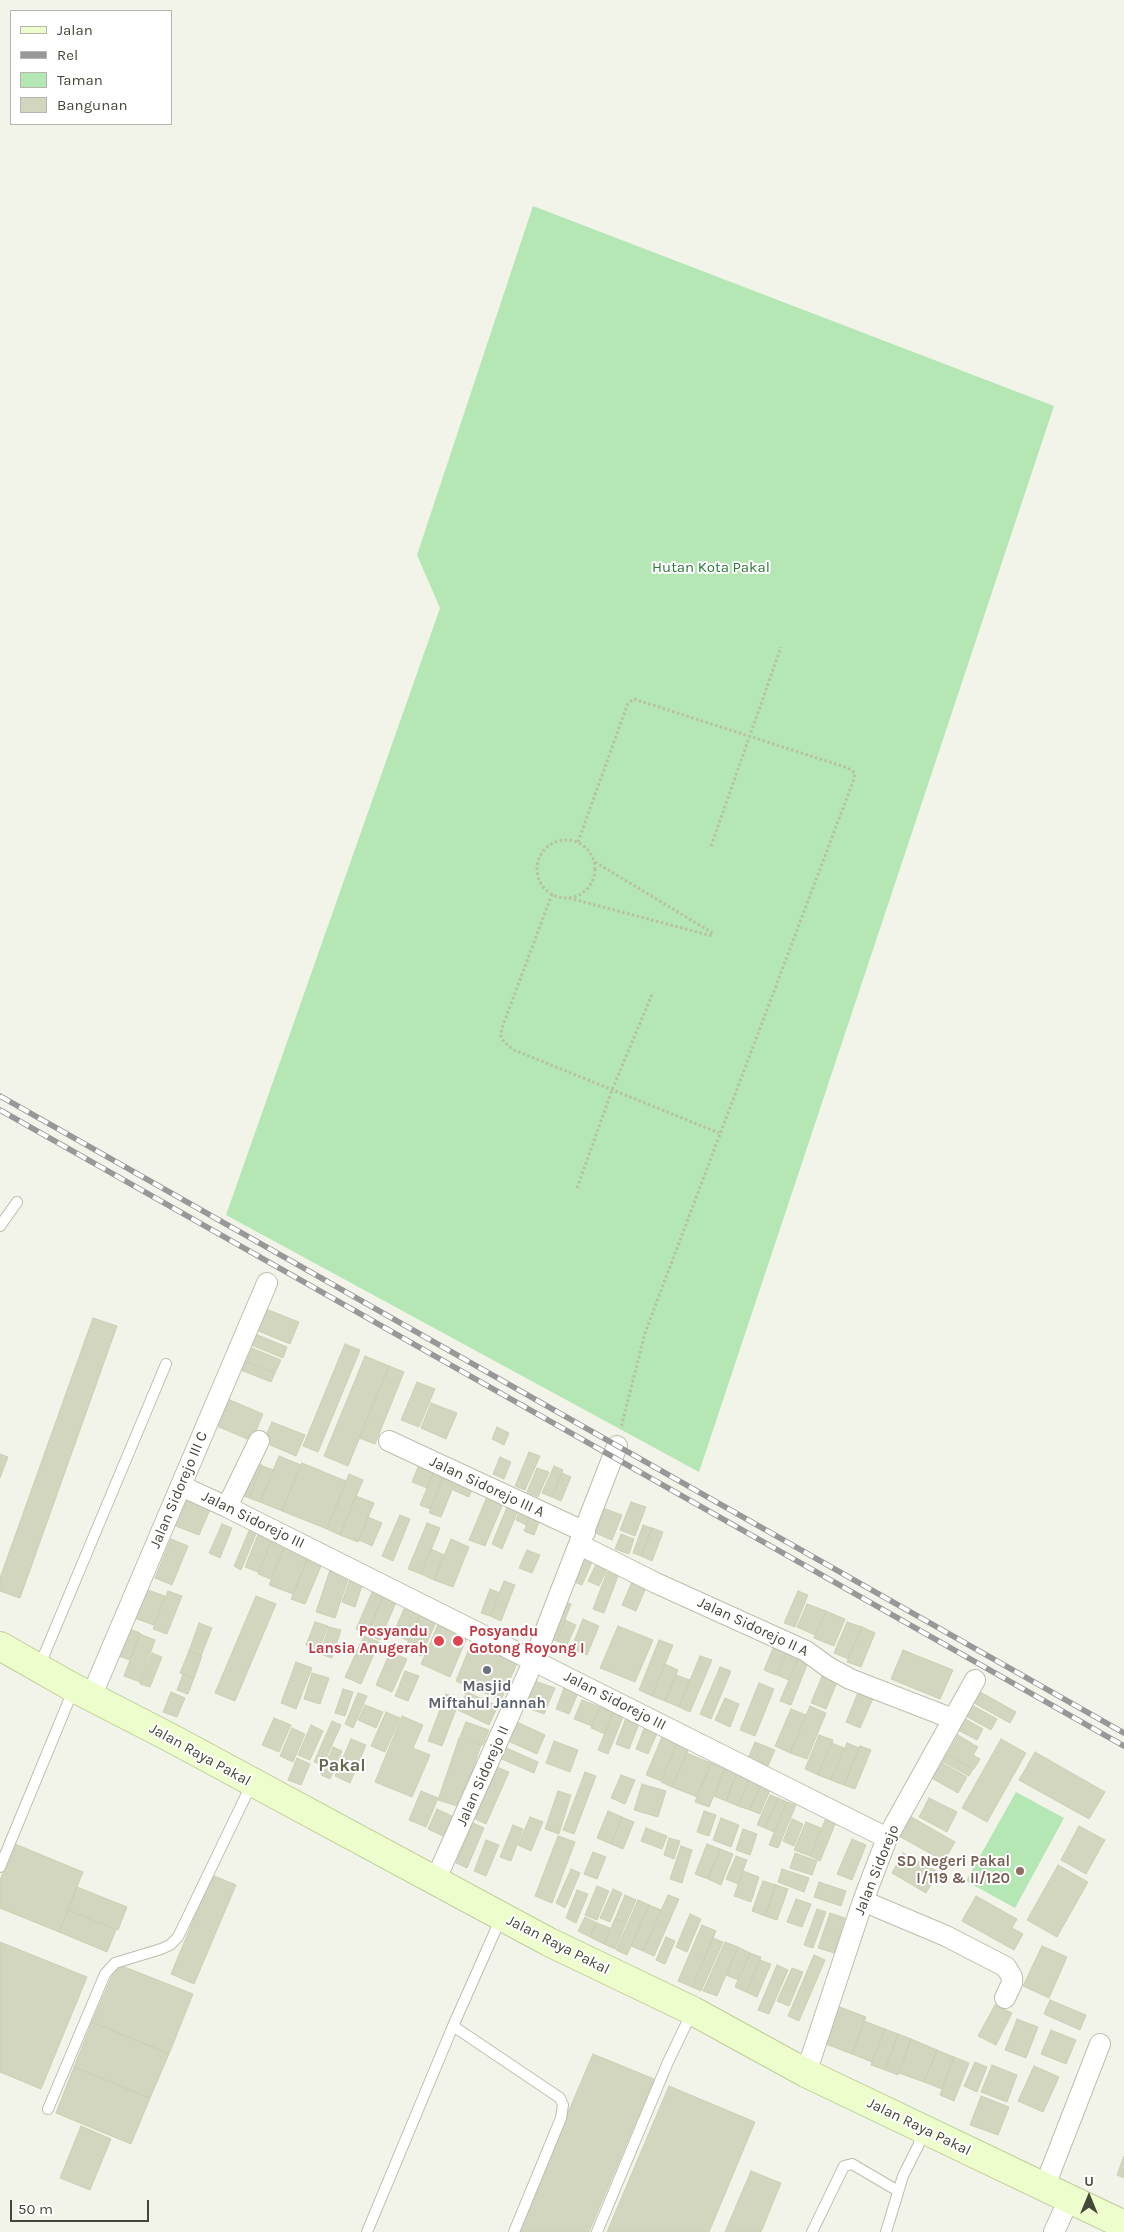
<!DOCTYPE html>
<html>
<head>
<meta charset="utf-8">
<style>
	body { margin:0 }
	#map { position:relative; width:1124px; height:2232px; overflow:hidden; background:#f2f4ea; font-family:Karla,sans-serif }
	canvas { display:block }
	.legend { position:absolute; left:10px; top:10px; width:162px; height:115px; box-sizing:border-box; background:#fff; border:1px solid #b5b6af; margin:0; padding:6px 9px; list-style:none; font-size:15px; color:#454838 }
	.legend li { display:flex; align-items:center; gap:10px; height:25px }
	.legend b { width:25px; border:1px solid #b5b6af }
	.north { position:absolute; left:1064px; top:2172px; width:50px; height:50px; -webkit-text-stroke:4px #fff; paint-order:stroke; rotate:0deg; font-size:14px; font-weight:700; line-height:20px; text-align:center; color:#454838 }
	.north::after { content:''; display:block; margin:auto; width:18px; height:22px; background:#454838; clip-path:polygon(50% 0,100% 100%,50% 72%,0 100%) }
	.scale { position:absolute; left:10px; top:2200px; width:139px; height:22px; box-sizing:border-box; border:2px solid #454838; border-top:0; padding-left:6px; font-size:15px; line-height:18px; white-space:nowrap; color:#454838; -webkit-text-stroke:4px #fff; paint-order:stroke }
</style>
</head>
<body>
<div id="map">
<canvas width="1124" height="2232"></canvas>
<ul class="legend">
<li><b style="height:6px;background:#edfdcb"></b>Jalan</li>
<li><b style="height:6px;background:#989898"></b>Rel</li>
<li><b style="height:14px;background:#b4e7b4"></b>Taman</li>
<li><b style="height:14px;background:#d2d6bf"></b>Bangunan</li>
</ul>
<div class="north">U</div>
<div class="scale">50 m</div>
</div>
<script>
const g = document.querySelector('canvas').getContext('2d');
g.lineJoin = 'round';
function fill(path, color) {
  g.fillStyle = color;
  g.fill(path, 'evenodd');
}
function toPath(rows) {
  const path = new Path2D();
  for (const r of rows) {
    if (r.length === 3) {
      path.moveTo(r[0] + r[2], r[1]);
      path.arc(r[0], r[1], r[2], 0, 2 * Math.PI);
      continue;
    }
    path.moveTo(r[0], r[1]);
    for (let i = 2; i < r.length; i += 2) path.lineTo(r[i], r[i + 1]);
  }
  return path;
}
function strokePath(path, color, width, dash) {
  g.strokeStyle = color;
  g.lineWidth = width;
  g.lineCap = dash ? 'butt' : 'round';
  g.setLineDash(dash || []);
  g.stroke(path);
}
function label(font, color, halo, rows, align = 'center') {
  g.font = font + ' Karla,sans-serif';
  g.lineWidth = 4;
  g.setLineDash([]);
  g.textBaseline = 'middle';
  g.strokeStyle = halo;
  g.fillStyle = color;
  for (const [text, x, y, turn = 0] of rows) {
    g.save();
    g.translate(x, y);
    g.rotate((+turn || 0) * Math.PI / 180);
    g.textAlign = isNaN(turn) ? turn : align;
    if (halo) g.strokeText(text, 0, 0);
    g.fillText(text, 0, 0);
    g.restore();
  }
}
const green = toPath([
	[533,206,1054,406,699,1472,226,1215,440,608,417,555],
	[1016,1792,1064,1818,1015,1908,966,1881]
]);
const building = toPath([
	[258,1306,299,1322,290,1344,249,1327,258,1306],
	[93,1318,117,1326,20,1598,0,1591,0,1578,93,1318],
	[248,1331,287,1347,283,1358,244,1342,248,1331],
	[345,1344,360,1350,318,1452,303,1446,345,1344],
	[252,1348,281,1360,275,1373,246,1362,252,1348],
	[365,1356,389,1366,348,1466,324,1456,365,1356],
	[236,1357,275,1373,271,1382,233,1367,236,1357],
	[389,1366,404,1372,375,1444,359,1438,389,1366],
	[417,1382,435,1389,419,1427,401,1420,417,1382],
	[223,1397,263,1414,252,1441,212,1424,223,1397],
	[431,1403,457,1413,446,1439,421,1428,431,1403],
	[272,1422,305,1435,296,1456,263,1442,272,1422],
	[497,1427,509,1433,504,1445,492,1439,497,1427],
	[529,1452,540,1456,525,1490,515,1486,529,1452],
	[0,1454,8,1457,0,1478,0,1454],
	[279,1456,301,1465,282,1511,260,1502,279,1456],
	[500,1457,511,1462,504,1479,493,1474,500,1457],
	[251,1460,262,1465,249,1498,237,1493,251,1460],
	[421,1460,436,1466,427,1488,412,1482,421,1460],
	[302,1463,346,1481,327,1529,282,1511,302,1463],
	[262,1466,274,1470,260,1502,249,1498,262,1466],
	[436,1466,446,1470,430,1509,420,1505,436,1466],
	[554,1466,563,1470,552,1497,542,1493,554,1466],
	[537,1468,549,1472,538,1497,527,1492,537,1468],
	[446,1470,458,1475,441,1517,429,1513,446,1470],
	[562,1473,571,1477,561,1501,552,1497,562,1473],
	[349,1474,363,1480,340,1535,327,1529,349,1474],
	[459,1475,475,1482,469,1497,453,1490,459,1475],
	[489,1492,505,1499,485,1546,469,1540,489,1492],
	[186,1494,212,1505,199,1535,173,1525,186,1494],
	[356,1496,374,1503,358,1542,340,1535,356,1496],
	[509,1502,520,1506,502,1549,492,1544,509,1502],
	[631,1502,646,1507,635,1536,620,1530,631,1502],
	[522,1506,533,1510,526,1525,516,1520,522,1506],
	[603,1508,622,1515,612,1540,593,1532,603,1508],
	[533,1510,542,1514,534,1535,524,1531,533,1510],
	[400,1515,410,1519,393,1561,382,1556,400,1515],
	[368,1517,382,1523,372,1546,359,1540,368,1517],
	[427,1523,440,1528,421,1574,408,1569,427,1523],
	[222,1524,232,1528,220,1558,209,1553,222,1524],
	[643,1525,652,1528,641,1556,633,1553,643,1525],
	[251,1526,258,1529,241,1570,234,1566,251,1526],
	[652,1528,663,1532,652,1561,641,1556,652,1528],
	[259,1532,273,1538,258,1572,245,1567,259,1532],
	[621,1534,634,1539,629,1554,615,1549,621,1534],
	[273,1538,286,1543,271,1579,258,1574,273,1538],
	[171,1539,188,1546,172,1585,155,1578,171,1539],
	[451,1539,469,1547,453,1587,434,1580,451,1539],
	[286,1543,310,1553,293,1594,269,1585,286,1543],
	[431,1549,444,1555,434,1580,421,1574,431,1549],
	[527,1550,540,1555,532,1573,519,1568,527,1550],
	[310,1553,324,1559,305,1604,291,1599,310,1553],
	[580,1555,593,1560,582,1585,569,1580,580,1555],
	[600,1556,611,1561,599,1586,588,1581,600,1556],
	[330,1570,349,1576,335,1618,316,1612,330,1570],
	[607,1572,618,1576,604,1613,593,1609,607,1572],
	[351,1576,364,1580,355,1607,342,1602,351,1576],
	[634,1577,648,1583,636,1611,622,1605,634,1577],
	[504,1581,515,1585,501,1621,490,1616,504,1581],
	[145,1589,165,1596,154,1625,134,1618,145,1589],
	[490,1589,500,1593,490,1616,481,1613,490,1589],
	[373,1590,384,1594,367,1634,356,1629,373,1590],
	[168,1591,182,1596,167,1634,153,1629,168,1591],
	[798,1591,808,1595,795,1627,784,1623,798,1591],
	[384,1594,397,1600,380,1640,367,1634,384,1594],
	[256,1596,276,1604,235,1701,215,1693,256,1596],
	[560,1600,571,1604,557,1641,545,1637,560,1600],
	[807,1604,826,1611,815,1635,797,1627,807,1604],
	[404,1609,420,1615,409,1641,393,1634,404,1609],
	[826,1611,845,1619,834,1646,814,1638,826,1611],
	[420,1615,436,1622,421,1656,405,1649,420,1615],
	[583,1619,599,1626,587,1655,571,1649,583,1619],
	[440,1620,469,1633,450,1677,421,1664,440,1620],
	[565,1620,576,1625,567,1645,557,1641,565,1620],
	[315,1622,328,1626,319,1650,306,1645,315,1622],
	[847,1622,862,1627,848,1659,834,1653,847,1622],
	[199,1623,212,1628,201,1656,189,1651,199,1623],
	[618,1626,653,1640,635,1682,600,1668,618,1626],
	[329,1627,341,1630,332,1658,320,1654,329,1627],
	[862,1627,875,1633,861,1667,847,1662,862,1627],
	[127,1628,140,1633,130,1660,116,1655,127,1628],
	[140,1634,155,1640,140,1682,124,1676,140,1634],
	[364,1636,379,1642,361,1684,345,1677,364,1636],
	[473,1639,519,1659,501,1700,456,1681,473,1639],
	[659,1640,673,1645,652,1696,639,1690,659,1640],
	[776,1641,789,1646,776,1675,764,1670,776,1641],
	[789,1646,801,1651,789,1680,777,1675,789,1646],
	[903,1650,953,1670,940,1699,891,1679,903,1650],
	[189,1651,202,1656,194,1678,180,1673,189,1651],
	[801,1651,811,1655,791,1705,780,1701,801,1651],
	[390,1652,407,1659,392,1692,376,1685,390,1652],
	[152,1653,162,1657,150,1687,140,1684,152,1653],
	[700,1656,712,1660,690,1712,679,1707,700,1656],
	[296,1662,312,1668,296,1709,281,1703,296,1662],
	[665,1664,678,1670,665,1701,652,1696,665,1664],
	[720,1667,731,1671,711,1719,700,1714,720,1667],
	[825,1669,840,1675,826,1709,811,1703,825,1669],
	[405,1671,419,1676,408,1701,395,1696,405,1671],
	[312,1673,329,1678,320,1704,304,1699,312,1673],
	[183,1674,194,1678,188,1694,177,1690,183,1674],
	[676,1675,690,1680,679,1707,665,1701,676,1675],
	[535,1681,555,1688,544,1714,525,1707,535,1681],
	[759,1683,774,1689,755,1736,740,1730,759,1683],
	[564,1688,578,1693,569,1714,556,1709,564,1688],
	[973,1688,1016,1712,1010,1723,967,1699,973,1688],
	[343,1689,353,1692,345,1716,335,1713,343,1689],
	[859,1690,874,1696,860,1728,846,1722,859,1690],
	[171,1692,185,1698,177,1717,163,1712,171,1692],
	[467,1692,498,1706,489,1725,458,1710,467,1692],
	[358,1693,367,1696,353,1728,345,1724,358,1693],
	[446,1694,460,1699,442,1746,428,1741,446,1694],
	[725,1698,739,1704,730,1727,715,1720,725,1698],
	[582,1700,600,1707,592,1726,574,1719,582,1700],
	[968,1703,997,1719,991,1730,962,1714,968,1703],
	[365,1705,383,1712,376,1728,358,1720,365,1705],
	[810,1706,826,1713,807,1759,790,1753,810,1706],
	[600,1707,613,1713,605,1734,591,1728,600,1707],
	[791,1709,806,1715,790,1753,775,1746,791,1709],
	[386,1712,400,1718,385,1752,371,1746,386,1712],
	[613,1713,623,1717,608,1754,598,1750,613,1713],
	[402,1716,423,1725,413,1748,430,1755,412,1797,375,1782,402,1716],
	[960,1716,983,1729,977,1740,954,1728,960,1716],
	[274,1718,291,1725,279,1752,262,1745,274,1718],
	[626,1718,639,1724,629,1749,616,1744,626,1718],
	[332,1721,341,1725,323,1765,314,1762,332,1721],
	[515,1721,545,1735,537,1754,506,1740,515,1721],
	[466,1722,489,1730,483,1745,460,1737,466,1722],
	[311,1725,323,1731,310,1760,298,1755,311,1725],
	[645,1726,658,1731,648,1754,636,1749,645,1726],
	[292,1728,305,1734,293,1762,280,1756,292,1728],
	[819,1735,833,1740,818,1775,805,1769,819,1735],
	[958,1735,978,1747,973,1755,980,1759,974,1769,947,1754,958,1735],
	[662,1737,677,1743,661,1781,646,1775,662,1737],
	[459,1738,481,1745,460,1807,438,1800,459,1738],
	[351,1739,366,1745,350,1783,335,1776,351,1739],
	[1001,1739,1026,1753,987,1822,962,1808,1001,1739],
	[554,1741,578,1750,570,1772,546,1763,554,1741],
	[755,1742,775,1750,768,1766,748,1758,755,1742],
	[677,1743,689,1748,672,1787,661,1782,677,1743],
	[832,1743,844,1748,831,1780,818,1775,832,1743],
	[847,1743,859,1748,844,1785,831,1780,847,1743],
	[502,1746,538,1762,534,1773,497,1757,502,1746],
	[860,1746,871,1750,855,1789,844,1785,860,1746],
	[333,1747,342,1751,330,1779,321,1775,333,1747],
	[1035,1752,1105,1792,1089,1819,1019,1780,1035,1752],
	[687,1753,711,1763,697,1797,672,1787,687,1753],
	[944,1753,973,1769,969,1776,940,1760,944,1753],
	[297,1758,310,1764,301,1785,288,1780,297,1758],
	[937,1760,967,1777,958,1793,928,1776,937,1760],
	[711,1763,725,1769,709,1807,695,1802,711,1763],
	[497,1767,509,1772,486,1824,475,1819,497,1767],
	[725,1769,737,1773,726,1801,714,1796,725,1769],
	[585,1772,596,1776,574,1834,563,1830,585,1772],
	[737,1773,750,1778,738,1806,726,1801,737,1773],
	[621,1775,635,1780,625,1804,611,1798,621,1775],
	[748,1781,760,1786,750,1810,738,1806,748,1781],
	[642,1784,666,1791,658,1817,634,1810,642,1784],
	[760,1786,770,1790,760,1814,750,1810,760,1786],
	[421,1791,438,1798,426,1827,409,1820,421,1791],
	[558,1791,571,1795,559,1834,545,1829,558,1791],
	[770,1795,778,1798,765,1828,757,1825,770,1795],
	[778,1798,787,1802,774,1832,765,1828,778,1798],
	[929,1798,957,1812,947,1832,919,1817,929,1798],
	[787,1802,796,1805,778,1848,769,1845,787,1802],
	[437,1809,456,1818,447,1838,428,1829,437,1809],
	[608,1811,622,1817,611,1844,597,1838,608,1811],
	[704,1811,716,1815,709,1836,697,1832,704,1811],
	[908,1815,955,1842,944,1861,897,1835,908,1815],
	[530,1817,543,1822,531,1851,518,1845,530,1817],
	[622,1817,634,1822,623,1849,611,1844,622,1817],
	[721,1818,739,1825,731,1847,713,1840,721,1818],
	[826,1818,836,1822,820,1861,810,1856,826,1818],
	[792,1819,803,1824,794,1846,783,1841,792,1819],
	[806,1822,821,1828,810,1856,794,1850,806,1822],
	[473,1823,484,1828,467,1868,456,1863,473,1823],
	[513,1825,523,1829,511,1861,500,1857,513,1825],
	[1079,1826,1105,1840,1086,1874,1061,1860,1079,1826],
	[646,1828,667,1836,662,1849,641,1841,646,1828],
	[743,1829,757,1834,750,1855,736,1850,743,1829],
	[558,1836,575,1842,552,1903,535,1896,558,1836],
	[669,1838,680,1841,674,1859,664,1855,669,1838],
	[852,1839,866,1845,852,1880,837,1874,852,1839],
	[486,1840,499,1845,486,1876,474,1871,486,1840],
	[15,1844,83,1872,59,1932,0,1908,0,1880,15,1844],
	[707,1844,720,1849,708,1879,695,1874,707,1844],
	[681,1846,692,1850,682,1883,670,1879,681,1846],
	[720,1849,733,1854,721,1885,708,1879,720,1849],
	[593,1852,606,1857,597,1879,584,1874,593,1852],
	[795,1853,817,1861,812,1875,790,1868,795,1853],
	[903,1853,938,1872,926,1893,892,1873,903,1853],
	[736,1856,747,1860,738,1884,726,1879,736,1856],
	[1058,1865,1088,1882,1057,1937,1027,1920,1058,1865],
	[571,1869,580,1873,565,1908,556,1903,571,1869],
	[782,1869,809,1878,804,1892,778,1882,782,1869],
	[743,1871,759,1877,751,1902,734,1896,743,1871],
	[212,1875,236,1885,194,1984,171,1974,212,1875],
	[763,1881,776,1885,765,1916,752,1911,763,1881],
	[819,1882,846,1891,841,1906,814,1897,819,1882],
	[776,1885,788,1889,777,1920,765,1916,776,1885],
	[597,1886,609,1891,597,1920,585,1915,597,1886],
	[77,1887,127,1907,118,1930,68,1910,77,1887],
	[613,1889,622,1893,610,1922,600,1918,613,1889],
	[577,1890,588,1894,576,1923,566,1918,577,1890],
	[625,1895,636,1900,626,1923,615,1919,625,1895],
	[668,1895,679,1899,654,1956,643,1951,668,1895],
	[976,1896,1017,1919,1012,1928,1023,1934,1014,1950,962,1921,976,1896],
	[796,1899,811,1904,802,1927,787,1922,796,1899],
	[638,1900,649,1905,627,1955,616,1950,638,1900],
	[649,1905,661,1910,643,1951,631,1946,649,1905],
	[817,1909,826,1912,813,1948,804,1945,817,1909],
	[68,1910,116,1930,107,1952,59,1932,68,1910],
	[830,1913,845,1918,834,1953,818,1948,830,1913],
	[690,1914,701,1919,687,1952,676,1947,690,1914],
	[585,1917,597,1923,590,1937,578,1931,585,1917],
	[615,1919,626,1923,615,1949,604,1944,615,1919],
	[597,1923,610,1928,604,1944,590,1937,597,1923],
	[702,1925,716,1931,692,1987,678,1981,702,1925],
	[666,1937,675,1941,665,1964,656,1960,666,1937],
	[713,1938,723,1942,701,1991,692,1987,713,1938],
	[0,1942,87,1977,41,2089,0,2072,0,1942],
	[725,1942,738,1947,717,1996,703,1991,725,1942],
	[1042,1946,1067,1957,1049,1998,1023,1986,1042,1946],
	[738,1947,750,1953,738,1980,726,1975,738,1947],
	[750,1953,761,1957,746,1992,735,1987,750,1953],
	[814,1955,825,1960,799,2021,788,2016,814,1955],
	[760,1960,771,1964,757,1997,746,1992,760,1960],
	[117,1964,193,1994,169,2054,92,2022,117,1964],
	[777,1965,788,1970,769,2014,758,2010,777,1965],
	[792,1968,803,1972,789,2006,777,2001,792,1968],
	[1050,2000,1086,2015,1080,2030,1044,2014,1050,2000],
	[995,2005,1012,2013,996,2045,978,2036,995,2005],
	[837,2006,866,2017,852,2054,823,2043,837,2006],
	[1017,2019,1038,2027,1026,2058,1005,2050,1017,2019],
	[864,2021,885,2029,872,2062,852,2054,864,2021],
	[92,2022,169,2054,150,2098,74,2067,92,2022],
	[885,2029,898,2034,885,2070,871,2065,885,2029],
	[1051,2030,1076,2040,1066,2064,1041,2054,1051,2030],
	[898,2034,911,2039,898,2075,885,2070,898,2034],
	[911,2039,937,2050,924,2082,899,2073,911,2039],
	[937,2050,954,2057,942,2089,924,2082,937,2050],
	[593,2054,654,2079,589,2232,517,2232,593,2054],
	[954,2057,969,2063,954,2101,940,2095,954,2057],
	[975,2062,987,2067,977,2092,964,2086,975,2062],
	[992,2065,1017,2075,1007,2102,981,2092,992,2065],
	[1034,2066,1059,2077,1043,2112,1018,2101,1034,2066],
	[74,2067,150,2098,131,2144,56,2113,74,2067],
	[669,2086,755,2122,709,2232,607,2232,669,2086],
	[981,2096,1009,2107,998,2135,970,2125,981,2096],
	[81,2126,111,2139,90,2190,60,2178,81,2126],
	[1124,2156,1124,2178,1117,2175,1124,2156],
	[751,2171,781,2183,761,2232,725,2232,751,2171]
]);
const path = toPath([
	[566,869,29],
	[578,842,628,703,634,699,848,768,855,773,854,779,645,1333,621,1428],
	[711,846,781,647],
	[552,894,502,1028,501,1036,504,1042,514,1050,719,1133],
	[569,898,712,936,711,932,701,926,595,862],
	[577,1188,612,1090,653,992]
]);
const service = toPath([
	[0,1226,17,1202],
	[39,1667,166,1364],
	[0,1867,74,1688],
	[453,2026,560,2098,563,2105,561,2118,514,2232],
	[48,2109,105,1974,115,1963,161,1949,170,1945,178,1937,252,1783],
	[367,2232,453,2026,501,1918],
	[597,2232,668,2062,692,2012],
	[812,2232,844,2166,852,2164,898,2191],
	[886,2232,903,2176,919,2144,921,2130]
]);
const minor = toPath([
	[389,1441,585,1532],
	[181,1486,227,1507,887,1838],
	[227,1507,259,1441],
	[580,1545,656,1583,806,1651,828,1667,850,1679,953,1719],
	[91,1697,267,1283],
	[435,1881,534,1660,617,1446],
	[863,1901,946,1936,1006,1967,1012,1977,1012,1983,1005,1998],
	[806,2073,863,1901,887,1838,975,1680],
	[1044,2188,1100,2044],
	[1054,2232,1069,2199]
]);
const secondary = toPath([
	[0,1646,74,1688,171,1738,549,1942,693,2011,806,2073,1124,2225]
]);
const rail = toPath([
	[0,1096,1124,1733],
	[0,1110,1124,1746]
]);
const markers = [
	[439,1641,6,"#e0444e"],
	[458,1641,6,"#e0444e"],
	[487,1670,5,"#6b7280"],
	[1020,1871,5,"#8d6e63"]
];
const parkNames = [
	["Hutan Kota Pakal",711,568]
];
const streetNames = [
	["Jalan Sidorejo III A",487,1487,25],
	["Jalan Sidorejo III C",179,1490,-67],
	["Jalan Sidorejo III",253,1520,26],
	["Jalan Sidorejo II A",753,1627,25],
	["Jalan Sidorejo III",615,1701,27],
	["Jalan Raya Pakal",200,1755,29],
	["Jalan Sidorejo II",483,1776,-66],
	["Jalan Sidorejo",877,1870,-68],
	["Jalan Raya Pakal",558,1945,27],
	["Jalan Raya Pakal",919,2127,26]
];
const healthNames = [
	["Posyandu",428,1632],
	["Lansia Anugerah",428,1649],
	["Posyandu",469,1632,"left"],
	["Gotong Royong I",469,1649,"left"]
];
const worshipNames = [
	["Masjid",487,1687],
	["Miftahul Jannah",487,1704]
];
const educationNames = [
	["SD Negeri Pakal",1010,1862],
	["I/119 & II/120",1010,1879]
];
const quarterNames = [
	["Pakal",342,1766]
];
fill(green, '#b4e7b4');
fill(building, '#d2d6bf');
strokePath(building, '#cbd0b3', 1);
strokePath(service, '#bbc0ac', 12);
strokePath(minor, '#bbc0ac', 22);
strokePath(secondary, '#bfcf99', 30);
strokePath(path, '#bac19e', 3, [2.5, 2.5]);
strokePath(service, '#fff', 10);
strokePath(minor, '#fff', 20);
strokePath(secondary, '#edfdcb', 28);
strokePath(rail, '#989898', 5.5);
strokePath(rail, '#fff', 4, [11]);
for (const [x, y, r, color] of markers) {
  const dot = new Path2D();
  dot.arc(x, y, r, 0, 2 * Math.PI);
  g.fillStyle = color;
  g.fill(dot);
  strokePath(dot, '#fff', 2);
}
label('15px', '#2c783a', '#fff', parkNames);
label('15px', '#454838', '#fff', streetNames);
label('bold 15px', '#be3a42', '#fff', healthNames, 'right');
label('bold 15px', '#5b616d', '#fff', worshipNames);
label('bold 15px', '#785e54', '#fff', educationNames, 'right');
label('bold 18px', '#666a4f', '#fff', quarterNames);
</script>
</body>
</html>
